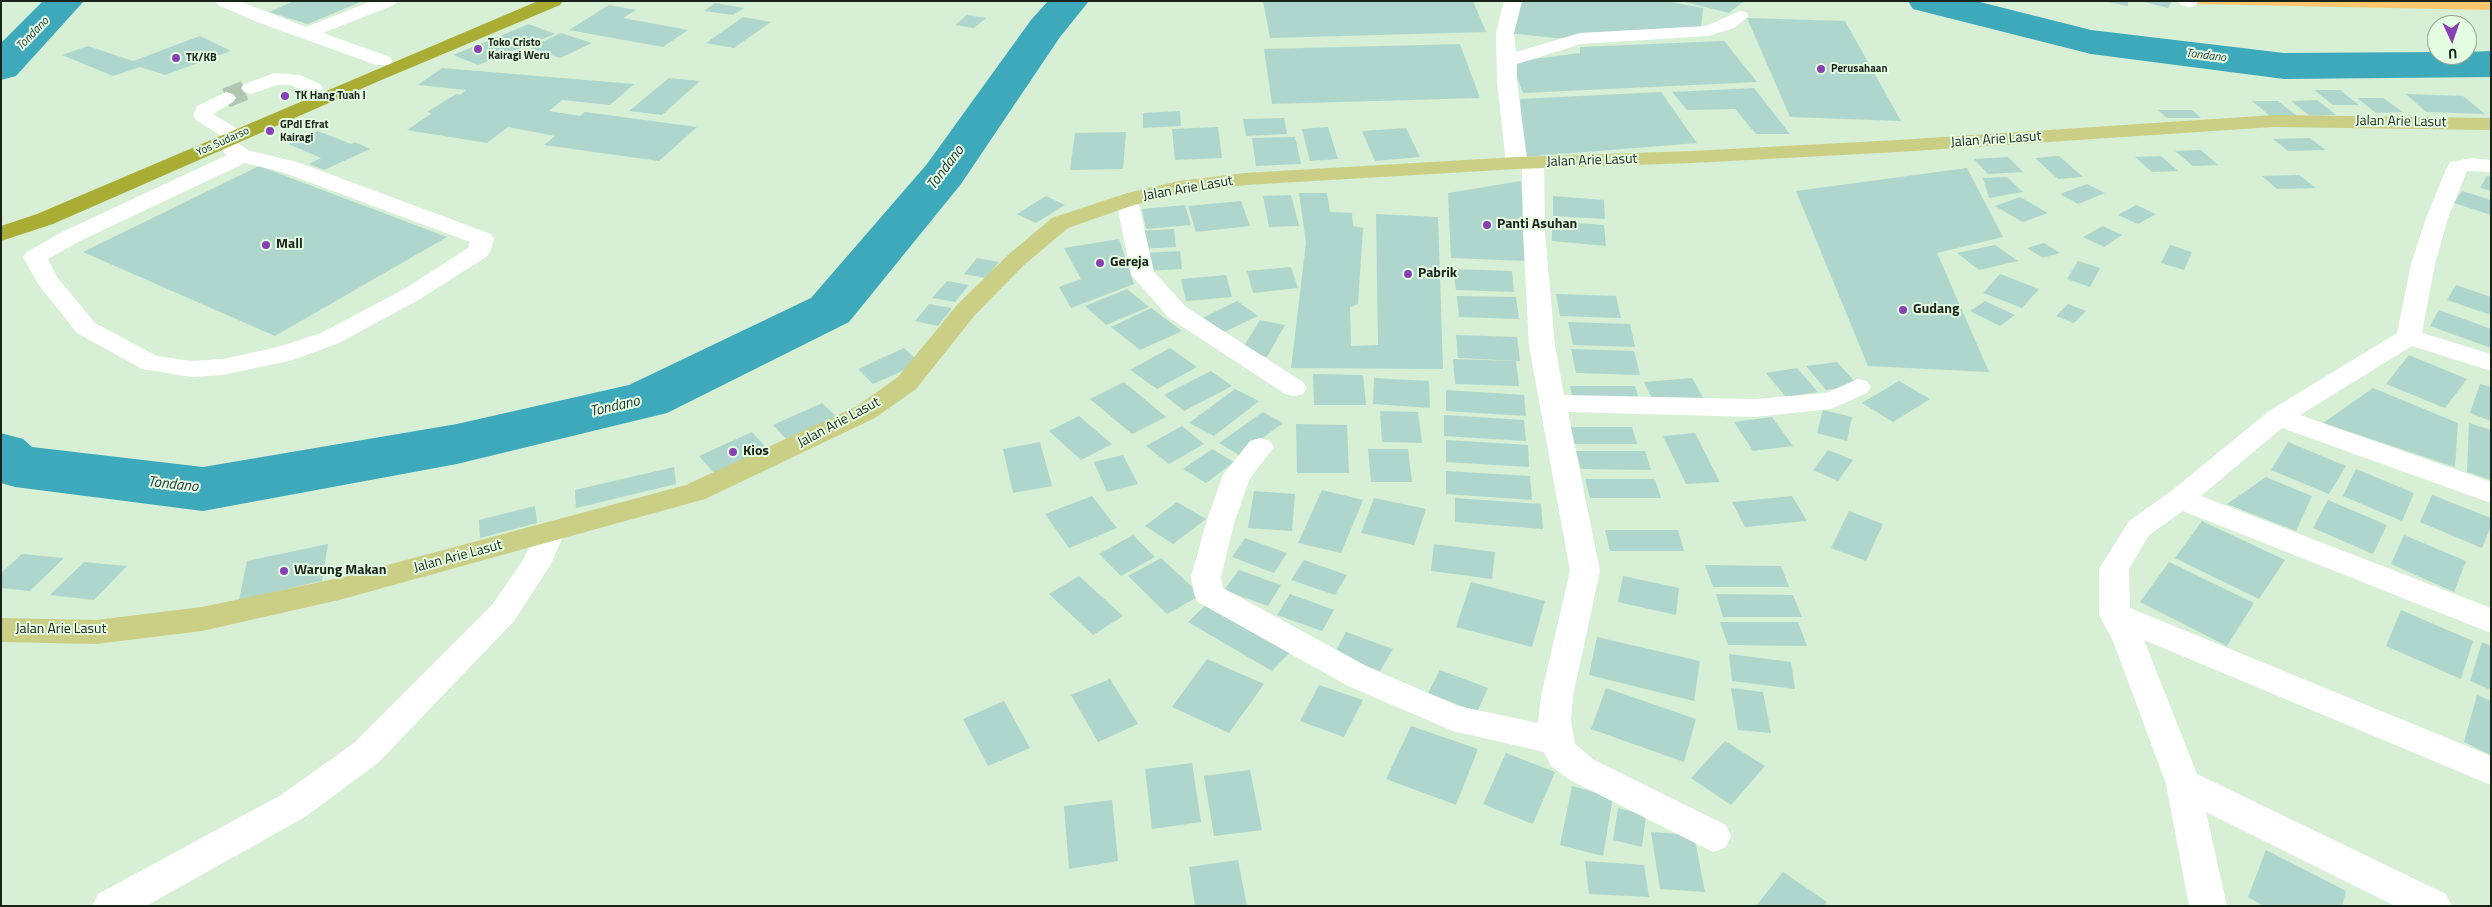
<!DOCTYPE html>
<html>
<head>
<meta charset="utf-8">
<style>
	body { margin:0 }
	#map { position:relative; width:2492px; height:907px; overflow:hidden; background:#d6efd5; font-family:"Titillium Web",sans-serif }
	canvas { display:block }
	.frame { position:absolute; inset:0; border:2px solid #1a231a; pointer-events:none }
	.north { position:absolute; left:2427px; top:15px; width:50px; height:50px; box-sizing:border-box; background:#e3fce2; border:1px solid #93a592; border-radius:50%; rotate:177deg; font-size:14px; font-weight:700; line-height:20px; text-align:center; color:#1a231a }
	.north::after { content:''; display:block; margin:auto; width:18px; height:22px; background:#8841b4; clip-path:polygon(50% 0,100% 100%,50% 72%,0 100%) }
</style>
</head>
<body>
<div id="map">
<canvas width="2492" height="907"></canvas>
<div class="frame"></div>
<div class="north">U</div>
</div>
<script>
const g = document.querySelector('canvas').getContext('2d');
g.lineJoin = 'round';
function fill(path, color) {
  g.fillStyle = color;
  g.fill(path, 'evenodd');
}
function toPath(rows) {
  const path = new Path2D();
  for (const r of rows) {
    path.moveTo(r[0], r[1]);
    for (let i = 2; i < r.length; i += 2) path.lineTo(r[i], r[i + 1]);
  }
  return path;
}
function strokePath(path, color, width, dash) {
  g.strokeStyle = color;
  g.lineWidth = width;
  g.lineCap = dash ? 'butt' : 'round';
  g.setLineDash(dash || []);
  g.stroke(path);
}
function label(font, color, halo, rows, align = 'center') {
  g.font = font + ' "Titillium Web",sans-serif';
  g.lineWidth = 4;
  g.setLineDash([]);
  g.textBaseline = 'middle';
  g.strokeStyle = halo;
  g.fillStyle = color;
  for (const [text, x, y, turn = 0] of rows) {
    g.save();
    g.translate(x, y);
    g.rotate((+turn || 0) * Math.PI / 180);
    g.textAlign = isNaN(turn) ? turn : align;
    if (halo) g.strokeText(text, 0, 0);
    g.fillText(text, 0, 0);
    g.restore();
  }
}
const green = toPath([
	[2191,1,2491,1,2491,10,2194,4]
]);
const river = toPath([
	[43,1,84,1,16,76,1,80,1,43,43,1],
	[1048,1,1089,1,1060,37,961,184,849,322,667,413,457,464,203,511,15,487,1,483,1,433,23,439,32,447,203,467,457,424,629,385,811,298,927,164,1031,20,1048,1],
	[1908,1,1976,1,2091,30,2284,53,2437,52,2437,55,2467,55,2467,52,2491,51,2491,77,2284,79,2091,54,1913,9,1908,1]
]);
const building = toPath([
	[294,1,363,1,308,24,269,12],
	[1263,1,1473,1,1486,32,1270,38],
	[1523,1,1666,1,1703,8,1701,30,1566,39,1508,33],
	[1681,1,1744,1,1729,13],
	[2107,1,2128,1,2128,6,2107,2],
	[2140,1,2172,1,2168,8],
	[715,3,744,8,733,15,704,11],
	[609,5,636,10,623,18,688,30,663,47,569,30],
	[967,15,986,18,974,28,955,25],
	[743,17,771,22,734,48,706,43],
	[1747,18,1845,21,1901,121,1790,117],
	[529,24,555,34,478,65,453,55],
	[561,33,592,43,560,58,530,48],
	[200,36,231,51,165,75,140,67,113,76,62,55,88,46,133,61],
	[1724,41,1757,82,1523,93,1511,62,1580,53,1580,47],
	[1460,44,1480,98,1272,104,1264,49],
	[442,68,634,84,610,105,562,100,549,111,580,116,585,112,697,127,659,161,544,145,555,136,508,127,487,143,407,130,432,113,427,112,456,94,460,95,466,90,418,85],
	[669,78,700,81,662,115,629,111],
	[1754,88,1790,134,1756,134,1735,109,1687,110,1672,92],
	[2314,90,2340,90,2359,105,2333,105],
	[1661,92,1697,143,1524,157,1520,99],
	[2406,94,2463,96,2485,114,2426,112],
	[2357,98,2383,98,2403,112,2376,113],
	[2317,100,2336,115,2310,116,2291,101],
	[2252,101,2278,101,2297,116,2270,116],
	[2158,110,2192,110,2201,118,2167,118],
	[1180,111,1181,126,1143,128,1143,113],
	[1284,118,1287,134,1246,136,1243,119],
	[1218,127,1222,158,1175,160,1172,129],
	[1328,127,1338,159,1310,161,1302,129],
	[1406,128,1420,157,1375,161,1362,131],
	[318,131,351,144,355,142,370,149,324,170,309,164,321,158,288,144],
	[1126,132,1123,169,1070,170,1075,133],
	[1295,137,1301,164,1256,166,1252,138],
	[2310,138,2326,150,2288,151,2273,139],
	[2201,150,2218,165,2193,166,2175,151],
	[2059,156,2083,177,2058,179,2035,158],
	[2161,156,2178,171,2152,172,2135,157],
	[2008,157,2023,172,1988,174,1974,159],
	[259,166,447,237,275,336,83,252],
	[1967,168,2003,237,1937,253,1989,372,1868,366,1796,191],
	[2299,175,2316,188,2277,189,2262,176],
	[2487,176,2491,177,2491,191,2480,188],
	[2007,177,2023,192,1989,198,1983,178],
	[1521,181,1527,261,1451,258,1448,193],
	[2087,184,2105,193,2078,204,2060,194],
	[2462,191,2491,200,2491,215,2454,203],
	[1299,193,1327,193,1330,212,1352,213,1353,226,1363,228,1358,304,1350,307,1351,346,1378,345,1376,214,1438,217,1443,369,1291,368,1306,243],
	[1291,195,1299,226,1269,227,1263,196],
	[1046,196,1065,205,1036,223,1017,214],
	[1553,196,1604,200,1605,219,1553,216],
	[2020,197,2048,213,2023,222,1995,206],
	[1241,201,1250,226,1196,232,1188,206],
	[1185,205,1191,225,1146,229,1142,209],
	[2136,205,2156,214,2138,224,2118,215],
	[1552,221,1604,225,1606,246,1552,241],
	[2103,226,2122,235,2104,247,2083,237],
	[1174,229,1176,247,1140,249,1138,231],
	[1119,239,1134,284,1071,308,1059,287,1081,279,1064,248],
	[2044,243,2060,253,2043,258,2027,248],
	[1995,245,2018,261,1979,270,1957,253],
	[2170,245,2192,252,2184,270,2161,263],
	[1180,251,1182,269,1145,271,1143,253],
	[977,258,999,262,986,278,964,274],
	[2078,261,2100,268,2090,287,2067,279],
	[1291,267,1298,288,1253,293,1247,271],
	[1453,269,1512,271,1514,292,1456,290],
	[2000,274,2039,289,2022,308,1983,293],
	[1226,275,1232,297,1186,301,1181,279],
	[947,281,969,285,955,302,932,298],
	[2456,285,2491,297,2491,315,2447,300],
	[1127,289,1149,307,1106,325,1085,306],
	[1556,294,1616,296,1621,318,1560,316],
	[1457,296,1516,297,1519,319,1459,317],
	[1237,301,1258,316,1220,334,1200,319],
	[1985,301,2015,315,2000,326,1970,311],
	[929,304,952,308,938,326,915,321],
	[2068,304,2086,311,2074,323,2056,316],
	[1151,308,1182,331,1140,350,1111,327],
	[2439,310,2491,329,2491,348,2430,326],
	[1260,320,1285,325,1267,357,1241,351],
	[1568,322,1630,324,1635,347,1573,345],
	[1456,335,1517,337,1520,361,1458,358],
	[904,348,920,363,873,384,858,369],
	[1170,348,1197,367,1157,389,1130,370],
	[1571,349,1634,351,1640,375,1576,373],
	[2409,355,2467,379,2445,408,2386,384],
	[1453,359,1516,361,1519,386,1455,384],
	[1837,362,1858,385,1826,390,1806,366],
	[1797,368,1818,392,1786,397,1766,373],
	[1211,371,1232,386,1184,411,1164,395],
	[1313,374,1363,375,1366,405,1314,405],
	[1374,378,1429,381,1430,408,1373,404],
	[1692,378,1704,399,1654,403,1644,382],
	[1899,381,1930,399,1893,422,1862,403],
	[1124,382,1166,417,1132,434,1090,399],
	[2480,384,2491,387,2491,421,2470,413],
	[1570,386,1635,386,1640,402,1574,402],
	[2373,388,2458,423,2455,467,2323,423],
	[1235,389,1259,401,1214,436,1189,423],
	[1446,390,1524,395,1526,416,1446,411],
	[822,403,838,418,788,441,773,425],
	[1823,410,1852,417,1847,441,1817,433],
	[1380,411,1418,412,1422,443,1382,442],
	[1263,412,1283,423,1239,455,1219,443],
	[1444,415,1524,420,1526,441,1444,436],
	[1079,416,1112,444,1081,460,1049,431],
	[1772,417,1793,446,1753,451,1734,422],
	[2469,423,2491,430,2491,480,2467,472],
	[1296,424,1347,425,1349,473,1297,473],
	[1182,426,1204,444,1169,464,1146,446],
	[1565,427,1632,427,1637,444,1569,444],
	[752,432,767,449,714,473,699,456],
	[1695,433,1720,482,1686,484,1663,436],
	[1446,440,1528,445,1529,467,1446,462],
	[1040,442,1052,486,1013,493,1003,449],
	[2288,442,2346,466,2329,494,2271,470],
	[1212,449,1234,462,1206,483,1183,469],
	[1368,449,1408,449,1412,482,1371,482],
	[1828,450,1853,460,1838,481,1813,470],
	[1576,451,1645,451,1651,470,1581,469],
	[1123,455,1138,484,1107,492,1094,462],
	[674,467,676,484,576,508,575,490],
	[2356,469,2414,493,2402,521,2343,496],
	[1446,471,1530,476,1532,500,1446,494],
	[2266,477,2312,496,2296,531,2227,504],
	[1585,479,1655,479,1661,498,1590,498],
	[1322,490,1363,500,1341,553,1298,543],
	[1254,491,1295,494,1292,531,1248,528],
	[2432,495,2491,518,2491,526,2482,548,2420,522],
	[1092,496,1117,528,1069,548,1045,514],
	[1792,496,1807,521,1745,527,1732,502],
	[1374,498,1426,509,1414,545,1361,533],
	[1455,498,1541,504,1543,529,1455,522],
	[2328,500,2387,525,2373,554,2313,528],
	[1177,502,1206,519,1173,544,1145,526],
	[535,506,537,523,480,538,479,520],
	[1849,511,1883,524,1866,561,1831,548],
	[2202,521,2285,560,2259,599,2175,558],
	[1605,530,1678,530,1684,551,1610,551],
	[1133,535,1155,557,1121,576,1099,554],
	[2404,535,2466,561,2454,592,2391,564],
	[1245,538,1287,553,1274,573,1232,557],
	[328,544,322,581,239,600,247,561],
	[1434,544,1495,552,1492,579,1431,571],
	[22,554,64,558,30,591,1,588,1,573],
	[1161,558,1201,595,1167,614,1128,576],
	[1304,560,1347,575,1335,595,1291,580],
	[84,562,127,566,94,600,50,595],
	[2169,562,2254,603,2227,646,2140,602],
	[1705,565,1781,566,1789,587,1713,587],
	[1239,570,1281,585,1268,606,1224,590],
	[1079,576,1123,616,1093,635,1049,594],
	[1623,576,1679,588,1676,615,1618,602],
	[1471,582,1545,601,1532,647,1456,627],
	[1290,594,1334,610,1322,631,1277,615],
	[1716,594,1793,595,1802,617,1723,617],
	[1212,599,1296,646,1272,671,1188,622],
	[2401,610,2473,641,2461,679,2386,646],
	[1720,622,1798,622,1807,646,1728,645],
	[1346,632,1393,649,1380,671,1334,654],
	[1597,637,1700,661,1694,701,1589,675],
	[2482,642,2491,646,2491,690,2470,681],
	[1729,654,1791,662,1795,689,1732,681],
	[1207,659,1264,684,1229,733,1172,707],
	[1440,670,1488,688,1477,712,1428,693],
	[1110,679,1138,724,1098,742,1071,695],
	[1319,685,1363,700,1344,737,1300,721],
	[1606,688,1696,719,1684,762,1591,729],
	[1731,688,1763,692,1771,733,1738,730],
	[2477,695,2491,701,2491,755,2464,742],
	[1004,701,1030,748,988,766,963,719],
	[1411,726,1478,749,1456,805,1386,779],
	[1725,741,1765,766,1731,805,1691,778],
	[1506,753,1555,772,1533,824,1483,804],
	[1192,763,1201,822,1152,829,1145,769],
	[1250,770,1262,830,1214,836,1204,776],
	[1572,786,1613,797,1603,856,1560,845],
	[1112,800,1118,861,1069,869,1064,806],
	[1618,808,1646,815,1642,847,1613,840],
	[1651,832,1694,835,1705,892,1660,889],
	[2266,850,2346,891,2342,906,2264,906,2248,897],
	[1238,860,1247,906,1195,906,1189,867],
	[1585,861,1644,865,1649,897,1589,894],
	[1783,872,1827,902,1825,906,1756,906]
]);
const minorTunnel = toPath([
	[226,98,251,88]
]);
const minor = toPath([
	[215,1,239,1,306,27,372,1,397,1,394,5,323,33,390,57,392,61,390,65,376,65,257,22,218,5,215,1],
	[1504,1,1522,1,1514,33,1516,52,1580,33,1706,26,1740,11,1746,12,1749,16,1734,28,1708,36,1581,44,1517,64,1517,82,1527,158,1540,159,1544,163,1545,232,1555,346,1564,395,1755,399,1826,393,1858,379,1867,381,1871,387,1867,393,1831,409,1755,417,1568,412,1600,571,1573,696,1571,720,1575,744,1594,760,1726,825,1731,836,1726,847,1713,852,1570,780,1551,766,1544,752,1453,731,1348,686,1198,602,1194,594,1191,577,1207,520,1223,475,1250,441,1260,438,1270,441,1274,447,1250,478,1235,520,1221,577,1223,588,1370,668,1458,706,1538,723,1541,696,1570,571,1529,346,1523,232,1522,168,1510,167,1506,163,1497,82,1496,33,1504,1],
	[2178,1,2197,1,2198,2,2195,6,2189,7,2181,5,2178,1],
	[275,73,300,75,320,84,323,88,320,92,313,94,290,85,277,85,251,94,244,92,241,88,244,84,275,73],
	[226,92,233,94,236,98,233,102,213,114,244,133,247,137,244,141,237,143,250,151,297,162,491,234,494,239,490,252,486,257,420,299,339,343,293,360,223,375,191,377,142,369,77,333,38,284,23,257,27,252,62,232,227,155,212,143,215,139,223,137,196,120,193,116,197,106,226,92],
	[245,163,282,172,470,242,468,248,404,289,321,333,278,347,223,359,191,361,157,356,95,323,57,277,48,259,78,242,245,163],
	[2472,158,2491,160,2491,172,2467,171,2448,218,2435,264,2422,333,2491,354,2491,371,2412,346,2300,415,2491,482,2491,503,2282,428,2201,496,2491,608,2491,633,2183,511,2149,535,2129,569,2130,608,2491,756,2491,785,2144,640,2197,774,2446,894,2452,906,2395,906,2206,812,2227,906,2189,906,2166,784,2113,641,2099,615,2099,569,2129,521,2170,492,2269,411,2397,333,2411,264,2426,218,2447,167,2450,162,2472,158],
	[1127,193,1135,195,1138,200,1154,272,1186,307,1303,382,1307,388,1303,394,1294,396,1285,394,1168,317,1135,279,1131,274,1116,200,1119,195,1127,193],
	[550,522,560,525,565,532,551,564,514,621,378,763,305,817,146,906,92,906,98,894,281,795,354,743,492,605,523,560,540,525,550,522]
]);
const major = toPath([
	[2274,115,2491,118,2491,130,2274,127,1898,152,1692,163,1517,169,1245,185,1179,195,1134,205,1068,228,1024,265,975,315,916,389,875,418,705,499,339,600,202,631,96,644,1,642,1,618,96,620,202,607,339,578,686,485,857,406,898,377,957,305,1008,255,1052,218,1127,193,1179,181,1245,173,1517,157,1692,151,1898,140,2274,115]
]);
const highway = toPath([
	[538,1,563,1,560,5,379,81,53,224,1,241,1,226,37,214,538,1]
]);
const markers = [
	[478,49,5,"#8841b4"],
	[176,58,5,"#8841b4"],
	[1821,69,5,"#8841b4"],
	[285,96,5,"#8841b4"],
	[270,131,5,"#8841b4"],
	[1487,225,5,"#8841b4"],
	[266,245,5,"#8841b4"],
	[1100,263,5,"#8841b4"],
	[1408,274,5,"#8841b4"],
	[1903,310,5,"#8841b4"],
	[733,452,5,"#8841b4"],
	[284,571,5,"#8841b4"]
];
const farPoinames = [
	["Toko Cristo",488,43],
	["Kairagi Weru",488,56],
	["TK/KB",186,58],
	["Perusahaan",1831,69],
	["TK Hang Tuah I",295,96],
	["GPdI Efrat",280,125],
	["Kairagi",280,138]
];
const farStreetnames = [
	["Yos Sudarso",223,142,-24]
];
const farWaternames = [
	["Tondano",33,34,-46],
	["Tondano",2206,56,7]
];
const streetNames = [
	["Jalan Arie Lasut",2401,122,1],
	["Jalan Arie Lasut",1996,140,-4],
	["Jalan Arie Lasut",1592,161,-2],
	["Jalan Arie Lasut",1188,189,-10],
	["Jalan Arie Lasut",839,423,-28],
	["Jalan Arie Lasut",458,557,-15],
	["Jalan Arie Lasut",61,630]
];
const poiNames = [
	["Panti Asuhan",1497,225],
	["Mall",276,245],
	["Gereja",1110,263],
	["Pabrik",1418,274],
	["Gudang",1913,310],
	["Kios",743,452],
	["Warung Makan",294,571]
];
const waterNames = [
	["Tondano",946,168,-53],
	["Tondano",615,407,-13],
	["Tondano",173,485,6]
];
fill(green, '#fec76e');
fill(river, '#3da9bb');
fill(building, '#afd6cc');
strokePath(minorTunnel, '#b0c6b0', 20, [20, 10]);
fill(minor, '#fff');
fill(major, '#cbce85');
fill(highway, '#a9ad33');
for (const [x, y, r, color] of markers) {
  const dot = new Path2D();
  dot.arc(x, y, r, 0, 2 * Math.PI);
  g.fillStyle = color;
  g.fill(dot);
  strokePath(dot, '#e3fce2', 2);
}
label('bold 11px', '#1a231a', '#e3fce2', farPoinames, 'left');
label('11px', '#1a231a', '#e3fce2', farStreetnames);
label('italic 12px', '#1f373b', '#e3fce2', farWaternames);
label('14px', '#1a231a', '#e3fce2', streetNames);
label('bold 14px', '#1a231a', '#e3fce2', poiNames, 'left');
label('italic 15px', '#1f373b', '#e3fce2', waterNames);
</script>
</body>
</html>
